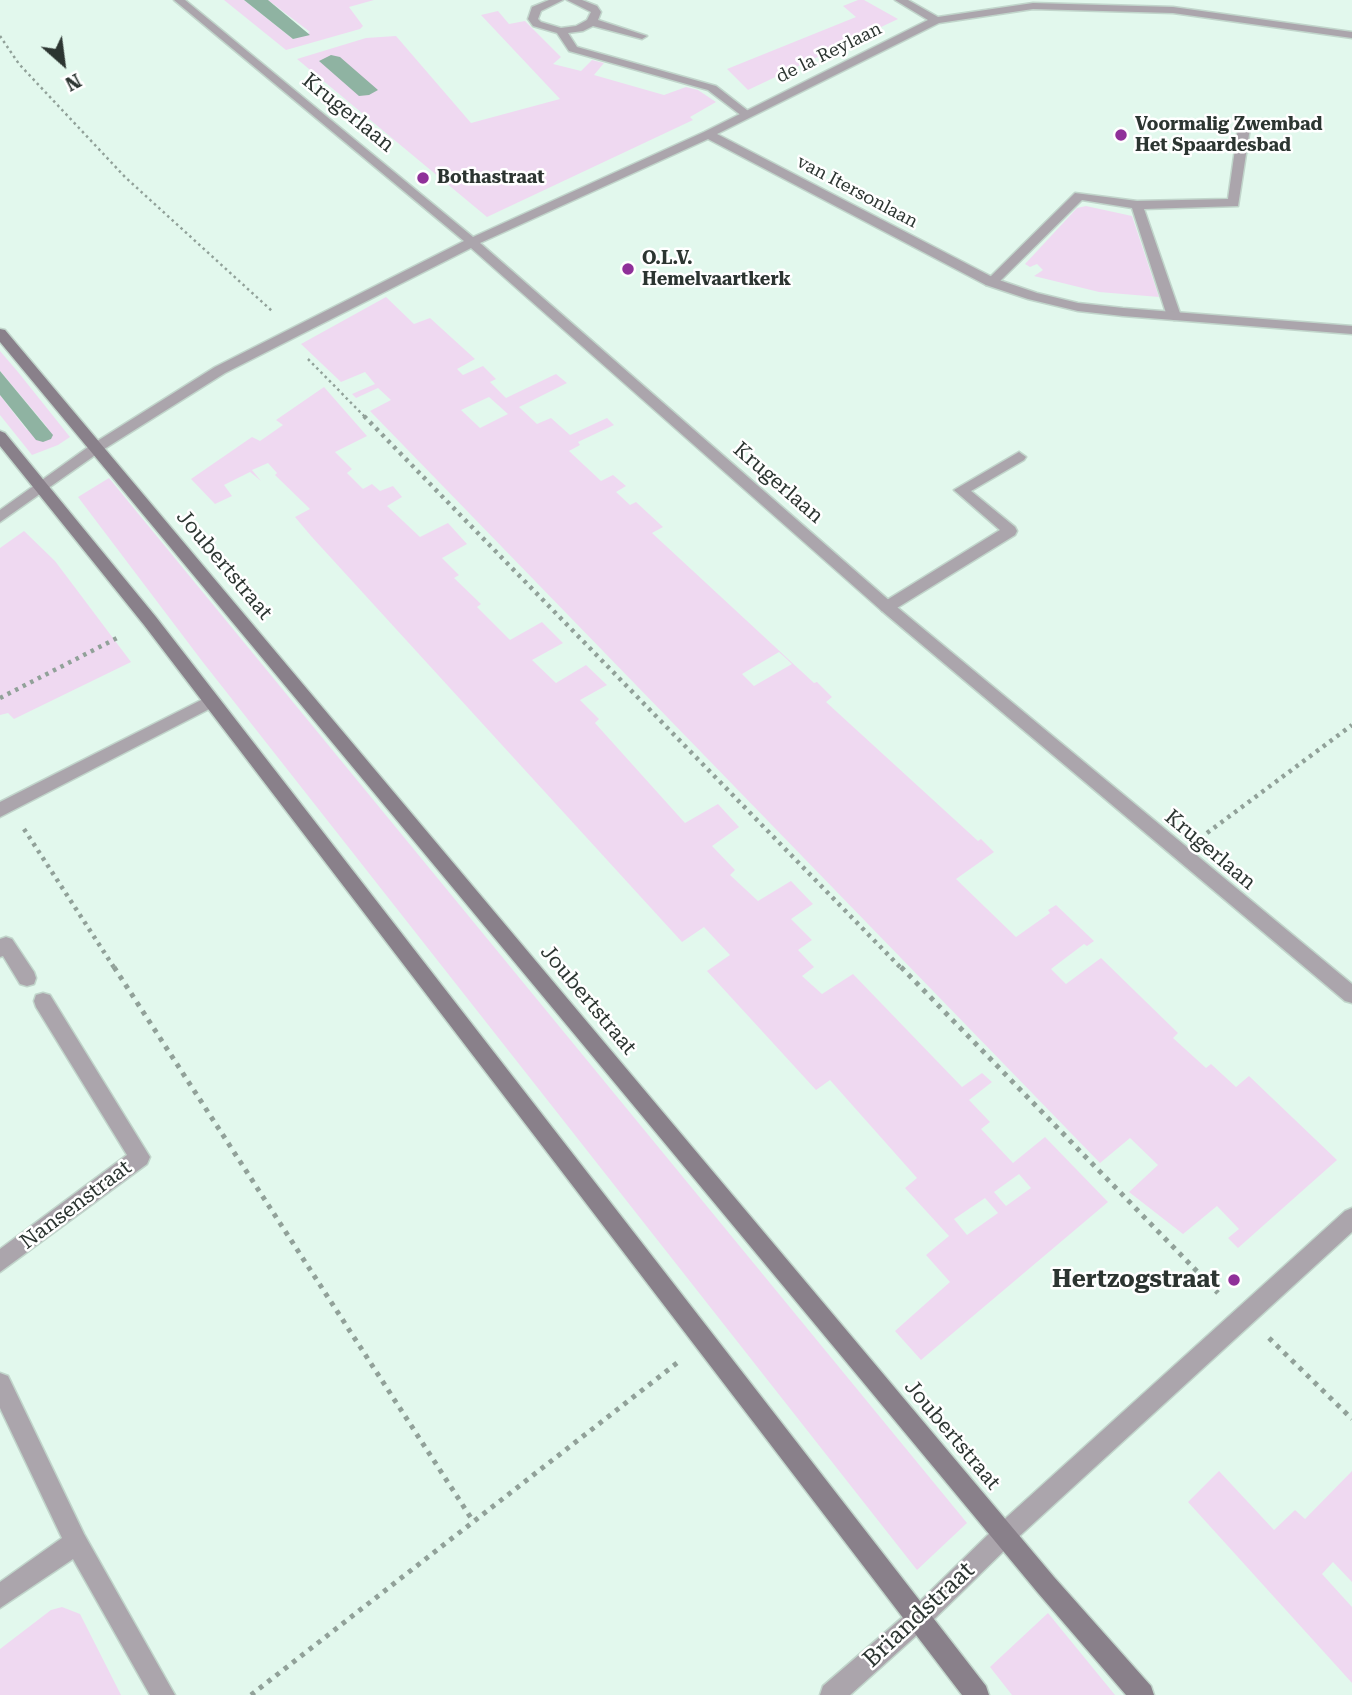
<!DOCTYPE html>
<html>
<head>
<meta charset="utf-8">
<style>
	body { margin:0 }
	#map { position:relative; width:1352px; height:1695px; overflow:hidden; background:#e2f8ed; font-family:"Roboto Serif",serif }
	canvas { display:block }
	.north { position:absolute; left:28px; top:28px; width:70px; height:70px; -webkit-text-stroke:5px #fff; paint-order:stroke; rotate:152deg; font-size:19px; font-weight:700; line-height:28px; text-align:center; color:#2c3531 }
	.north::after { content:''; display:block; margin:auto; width:24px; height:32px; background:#2c3531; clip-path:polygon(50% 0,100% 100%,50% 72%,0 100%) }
</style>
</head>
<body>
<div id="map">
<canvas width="1352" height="1695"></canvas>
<div class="north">N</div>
</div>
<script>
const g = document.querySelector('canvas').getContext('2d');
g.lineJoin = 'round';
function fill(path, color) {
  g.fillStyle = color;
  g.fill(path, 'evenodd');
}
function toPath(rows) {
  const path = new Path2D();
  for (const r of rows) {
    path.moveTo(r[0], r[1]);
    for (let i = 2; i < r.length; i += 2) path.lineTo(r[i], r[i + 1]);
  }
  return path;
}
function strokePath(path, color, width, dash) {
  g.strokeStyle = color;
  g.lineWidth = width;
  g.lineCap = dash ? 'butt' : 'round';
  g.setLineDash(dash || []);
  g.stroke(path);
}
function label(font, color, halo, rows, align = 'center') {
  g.font = font + ' "Roboto Serif",serif';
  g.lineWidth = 5;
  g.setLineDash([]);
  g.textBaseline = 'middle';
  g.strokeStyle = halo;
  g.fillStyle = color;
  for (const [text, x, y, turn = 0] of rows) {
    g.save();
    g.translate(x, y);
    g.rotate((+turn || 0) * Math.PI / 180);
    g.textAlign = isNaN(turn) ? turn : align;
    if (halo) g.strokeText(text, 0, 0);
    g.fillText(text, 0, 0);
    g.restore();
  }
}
const green = toPath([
	[224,0,244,0,293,39,310,32,268,0,374,0,349,7,363,26,360,29,286,50],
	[858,0,864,0,898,19,748,90,727,69,856,17,843,6],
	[498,11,509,24,525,21,561,57,553,64,581,71,592,60,604,63,594,75,664,95,686,87,698,90,716,102,690,117,693,120,487,217,297,59,366,38,396,36,471,123,560,99,481,15],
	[1086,206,1132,216,1159,297,1099,292,1034,276,1043,270,1037,264,1030,267,1025,264,1077,208],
	[386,297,414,324,430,318,475,359,457,369,463,375,483,366,496,379,490,382,506,398,556,374,567,383,519,407,537,424,551,418,570,435,607,418,614,425,578,442,580,445,569,451,601,481,613,475,626,486,616,492,630,505,636,502,663,527,652,533,814,683,817,682,832,697,826,702,978,841,981,839,994,852,956,879,1016,937,1050,913,1048,910,1056,905,1094,941,1087,946,1084,944,1051,969,1066,984,1101,958,1178,1033,1173,1038,1206,1068,1211,1064,1236,1087,1249,1076,1337,1160,1238,1248,1228,1238,1239,1229,1217,1206,1183,1234,1129,1192,1158,1165,1130,1138,1100,1163,370,411,391,400,378,388,356,398,352,394,375,384,365,372,341,382,301,344],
	[489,397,508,414,480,428,461,410],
	[779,652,792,664,754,686,742,674],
	[0,351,18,372,70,437,58,445,32,455,0,415,0,395,27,430,47,427,0,371],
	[324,387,367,436,335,452,352,469,347,473,363,489,372,484,380,491,393,486,402,497,387,506,420,537,448,523,467,544,442,558,459,575,454,578,481,604,477,607,510,640,542,622,563,643,532,660,556,683,586,665,607,685,580,700,599,719,595,723,685,823,718,804,739,827,712,846,735,870,730,875,758,901,791,881,813,904,791,919,812,940,798,950,814,967,802,976,822,994,853,974,962,1087,982,1073,992,1082,969,1100,990,1122,981,1129,1013,1163,1045,1137,1108,1202,921,1360,895,1331,950,1282,926,1255,949,1236,905,1188,917,1178,830,1080,816,1090,707,971,730,955,704,927,682,942,311,536,295,517,310,509,275,475,277,473,268,463,252,470,261,481,250,472,224,485,232,496,215,504,191,479,252,437,260,441,283,425,276,420],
	[1019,1174,1031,1188,1006,1206,994,1192],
	[985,1198,998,1213,967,1235,954,1219],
	[109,478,967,1523,917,1570,202,661,78,497],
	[24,531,55,561,131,662,14,719,8,713,0,715,0,548],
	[1219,1471,1274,1530,1295,1510,1305,1519,1352,1471,1352,1582,1333,1562,1322,1574,1352,1607,1352,1683,1188,1502],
	[62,1607,80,1614,121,1695,0,1695,0,1649,51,1610],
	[1048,1613,1115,1695,1012,1695,990,1667]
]);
const water = toPath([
	[244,0,268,0,310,35,293,39],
	[331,55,340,57,378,90,369,95,359,96,319,61],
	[0,371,53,435,51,439,43,442,36,440,0,395]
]);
const pathFar2 = toPath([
	[0,36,19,64,125,177,272,311],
	[308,359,366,418]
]);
const pathFar1 = toPath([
	[364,416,902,969],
	[0,698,121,636],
	[24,829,115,969],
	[1207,833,1352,725]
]);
const path = toPath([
	[114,967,473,1521],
	[901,967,1218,1293],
	[1269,1338,1352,1419],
	[251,1695,677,1363]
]);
const service = toPath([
	[549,0,563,0,541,11,538,19,541,22,561,28,576,26,587,20,591,12,567,0,582,0,597,6,601,12,598,20,647,36,642,39,593,26,583,31,568,33,577,47,716,86,752,114,742,116,708,90,569,51,557,33,533,26,528,19,532,7,549,0],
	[1244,125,1250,128,1238,206,1144,209,1181,316,1179,319,1174,320,1167,316,1132,208,1082,200,996,285,986,285,985,282,1075,193,1137,201,1228,199,1238,128,1244,125],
	[1019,452,1026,457,1024,460,971,491,1015,527,1017,531,1015,535,892,611,882,611,879,607,882,603,1000,530,954,490,1019,452],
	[211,695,219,701,217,705,0,817,0,802,211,695],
	[6,937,12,939,34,972,36,978,34,984,27,986,20,984,3,956,0,957,0,939,6,937],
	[43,993,50,995,150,1157,147,1164,0,1272,0,1249,127,1155,36,1007,34,1001,36,995,43,993]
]);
const minor = toPath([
	[174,0,185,0,473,237,704,132,928,20,895,0,908,0,938,17,1033,3,1173,7,1352,32,1352,38,1173,13,1033,9,939,23,717,134,996,279,1037,293,1078,303,1123,308,1352,326,1352,334,1123,316,1078,311,1028,299,986,285,708,139,480,243,892,603,1352,984,1352,1003,1345,1001,882,611,471,248,225,373,101,451,0,522,0,510,91,445,215,367,464,241,174,0],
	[1352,1208,1352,1232,1013,1542,927,1626,850,1695,820,1695,823,1686,911,1610,997,1526,1345,1211,1352,1208],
	[0,1373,8,1376,84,1534,175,1695,150,1695,73,1559,0,1608,0,1582,62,1538,0,1408,0,1373]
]);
const secondary = toPath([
	[0,329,5,330,1054,1577,1151,1686,1154,1695,1126,1695,1038,1593,0,342,0,329],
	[0,431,5,433,156,617,986,1686,989,1695,962,1695,144,625,0,446,0,431]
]);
const markers = [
	[1121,135,7,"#8f3099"],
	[423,178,7,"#8f3099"],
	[628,269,7,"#8f3099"],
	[1234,1280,7,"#8f3099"]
];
const farStreetnames = [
	["de la Reylaan",829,53,-26],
	["van Itersonlaan",857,192,28]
];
const farPoinames = [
	["Voormalig Zwembad",1135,125],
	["Het Spaardesbad",1135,146],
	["Bothastraat",437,178],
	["O.L.V.",642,259],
	["Hemelvaartkerk",642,280]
];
const streetNames = [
	["Krugerlaan",348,113,39],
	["Krugerlaan",778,483,41],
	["Joubertstraat",224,565,50],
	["Krugerlaan",1210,850,40],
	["Joubertstraat",588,1000,50],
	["Nansenstraat",76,1205,-37],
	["Joubertstraat",952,1435,50]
];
const nearPoinames = [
	["Hertzogstraat",1220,1280]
];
const nearStreetnames = [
	["Briandstraat",919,1615,-43]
];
fill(green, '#efd9f1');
fill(water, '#8fb3a2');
strokePath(service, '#c1d5cb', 3);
strokePath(minor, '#c1d5cb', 3);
strokePath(secondary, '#c1d5cb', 3);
strokePath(pathFar2, '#91a199', 2.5, [2.5, 3.5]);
strokePath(pathFar1, '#91a199', 4.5, [3.5, 5]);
strokePath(path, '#91a199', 5, [4.5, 6]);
fill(service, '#aba5ac');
fill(minor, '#aba5ac');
fill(secondary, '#89808a');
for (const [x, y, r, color] of markers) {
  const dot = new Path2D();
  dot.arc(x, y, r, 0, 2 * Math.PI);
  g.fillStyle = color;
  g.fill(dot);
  strokePath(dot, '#fff', 2.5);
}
label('18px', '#2c3531', '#fff', farStreetnames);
label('bold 18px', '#2c3531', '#fff', farPoinames, 'left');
label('21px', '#2c3531', '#fff', streetNames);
label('bold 24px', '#2c3531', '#fff', nearPoinames, 'right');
label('24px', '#2c3531', '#fff', nearStreetnames);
</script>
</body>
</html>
